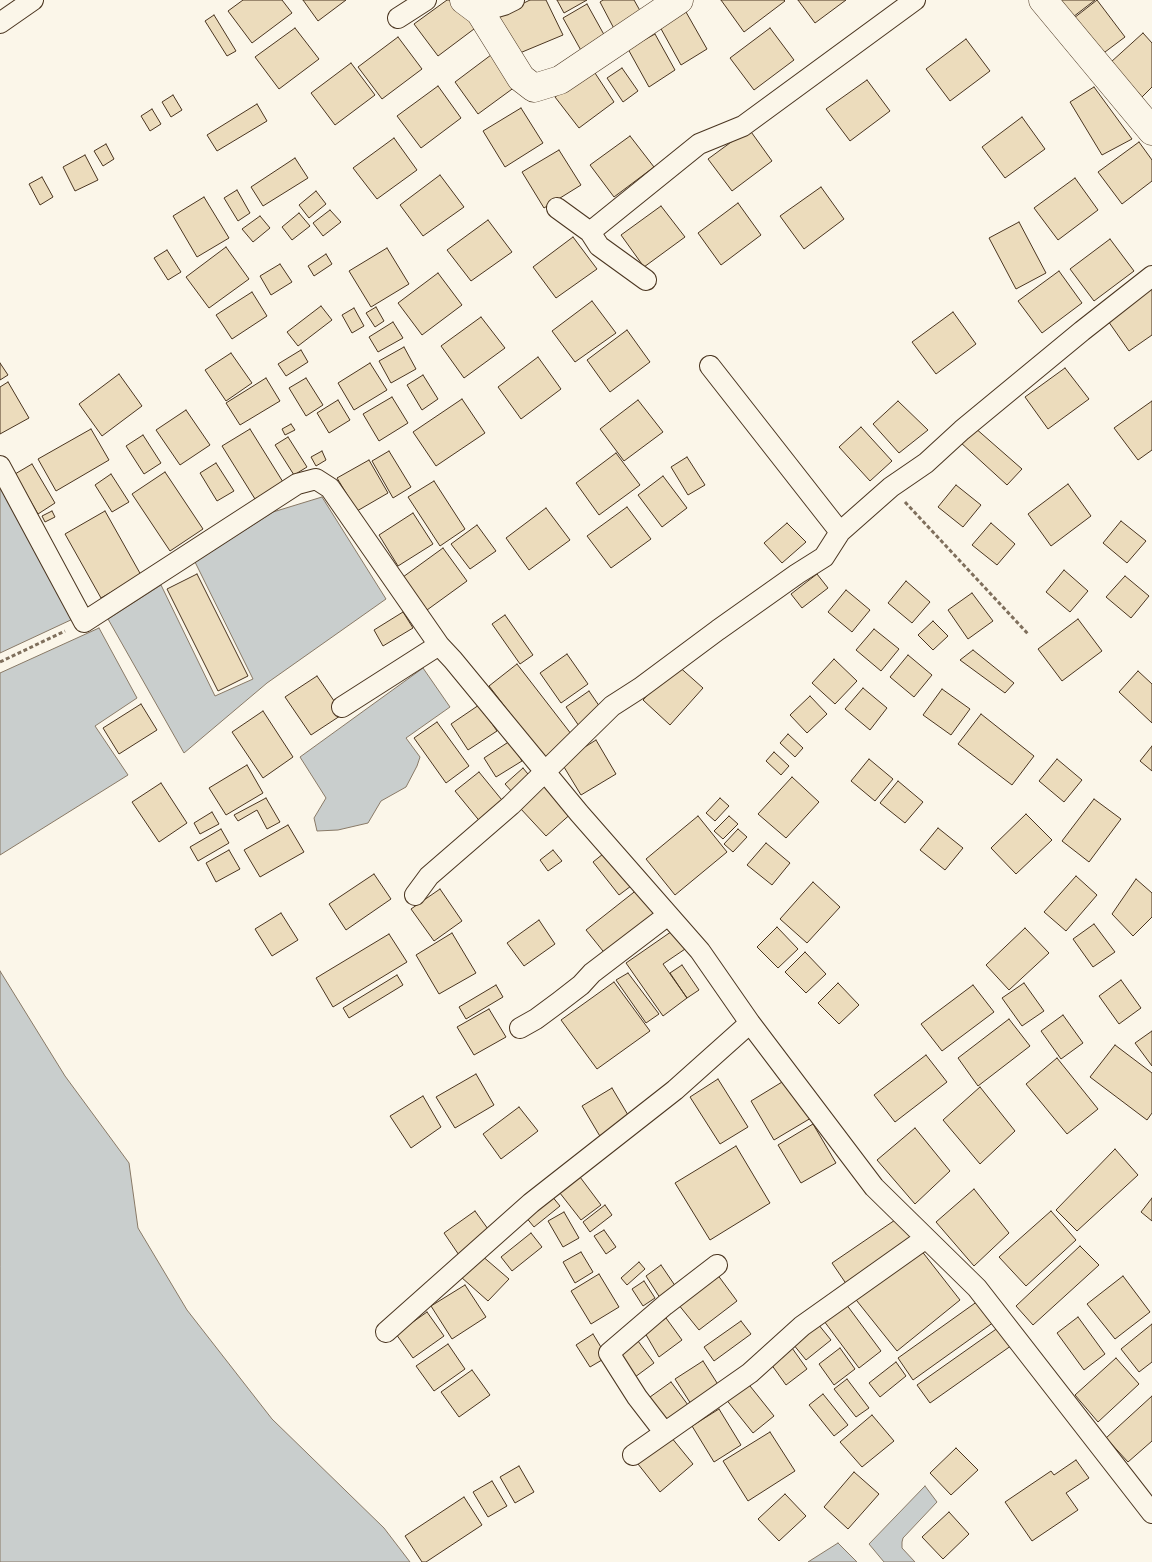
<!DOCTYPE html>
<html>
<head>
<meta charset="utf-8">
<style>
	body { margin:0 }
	canvas { display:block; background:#fbf6e9 }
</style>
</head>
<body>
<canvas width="1152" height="1562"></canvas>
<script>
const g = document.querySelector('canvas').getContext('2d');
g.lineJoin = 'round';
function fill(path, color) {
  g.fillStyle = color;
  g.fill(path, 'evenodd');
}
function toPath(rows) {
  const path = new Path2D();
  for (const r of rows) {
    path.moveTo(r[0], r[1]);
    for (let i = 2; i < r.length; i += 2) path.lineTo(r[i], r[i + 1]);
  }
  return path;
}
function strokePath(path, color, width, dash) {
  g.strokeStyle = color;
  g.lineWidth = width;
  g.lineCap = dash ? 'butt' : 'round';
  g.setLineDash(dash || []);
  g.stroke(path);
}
const water = toPath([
	[0,479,75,618,0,653,0,479],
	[322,497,386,599,267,683,184,753,108,619,161,585,215,696,253,679,195,562,273,512,322,497],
	[99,628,137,698,95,726,128,775,0,855,0,673,99,628],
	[423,668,450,707,406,738,420,757,417,766,406,787,381,801,368,823,338,830,317,831,314,818,326,798,300,757,423,668],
	[0,971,65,1076,129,1163,138,1228,187,1310,272,1419,384,1528,410,1562,0,1562,0,971],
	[925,1486,937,1502,903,1538,902,1542,902,1548,915,1562,884,1562,869,1544,925,1486],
	[838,1543,857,1562,808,1562,838,1543]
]);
const building = toPath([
	[243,0,282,0,292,13,252,43,228,11,243,0],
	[303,0,346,0,318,21,303,0],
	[447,0,459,0,478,26,438,56,414,24,447,0],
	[530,0,546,0,563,35,503,60,489,20,530,0],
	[557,0,587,0,564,13,557,0],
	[603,0,634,0,647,23,620,40,600,2,603,0],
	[721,0,784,0,785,1,744,32,721,0],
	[798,0,846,0,815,23,798,0],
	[1060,0,1095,0,1073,17,1060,0],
	[1097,0,1125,37,1101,55,1074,18,1097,0],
	[587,4,612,49,588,63,563,18,587,4],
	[686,12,707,49,681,65,660,27,686,12],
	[214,15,236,51,227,56,205,21,214,15],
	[295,28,319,59,279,89,255,57,295,28],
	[770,28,794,60,754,90,730,58,770,28],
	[1143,33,1152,43,1152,87,1142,97,1111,62,1143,33],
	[655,34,675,70,649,87,628,49,655,34],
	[398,37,422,69,382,99,358,67,398,37],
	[966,39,990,71,950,101,926,69,966,39],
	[495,52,519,84,478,114,455,82,495,52],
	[351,63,375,95,335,125,311,93,351,63],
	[622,68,638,91,623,102,607,78,622,68],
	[593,70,614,102,579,128,555,97,593,70],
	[867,80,890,111,850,141,826,109,867,80],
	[438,86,461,118,421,148,397,116,438,86],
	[1094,87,1132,139,1102,155,1070,102,1094,87],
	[173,95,182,110,171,117,162,102,173,95],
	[257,104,267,121,217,151,207,135,257,104],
	[521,108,543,143,505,167,483,131,521,108],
	[152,109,161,124,150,131,141,116,152,109],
	[1022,117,1045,149,1005,178,982,147,1022,117],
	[749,129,772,161,732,191,708,159,749,129],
	[630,136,654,167,614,197,590,165,630,136],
	[394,138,417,170,377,199,353,168,394,138],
	[1139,142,1152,160,1152,181,1122,204,1098,172,1139,142],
	[106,144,114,159,103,166,94,151,106,144],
	[559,150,581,185,544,208,522,172,559,150],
	[85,155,98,180,75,191,63,167,85,155],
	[295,158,308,178,263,206,251,187,295,158],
	[440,175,464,207,423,236,400,205,440,175],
	[42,177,53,197,40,205,29,184,42,177],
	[1075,178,1098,210,1058,240,1034,208,1075,178],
	[821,187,844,219,804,249,780,216,821,187],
	[237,190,250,213,238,221,224,198,237,190],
	[316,191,326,204,309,218,299,205,316,191],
	[204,197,229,238,197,257,173,216,204,197],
	[738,203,761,235,721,265,698,233,738,203],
	[661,206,685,237,644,267,621,235,661,206],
	[330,210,341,222,323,236,313,223,330,210],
	[299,213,310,226,292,240,282,227,299,213],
	[260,216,270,228,253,242,242,229,260,216],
	[488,220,512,252,471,281,447,250,488,220],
	[1019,222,1046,273,1016,289,989,238,1019,222],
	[573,237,597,269,556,298,533,267,573,237],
	[1110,239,1134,271,1094,301,1070,269,1110,239],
	[226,247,249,279,209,308,186,277,226,247],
	[387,248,409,284,371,307,349,271,387,248],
	[167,250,181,272,168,280,154,258,167,250],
	[326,254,332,264,314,276,308,266,326,254],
	[280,264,292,282,271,295,260,276,280,264],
	[1059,271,1082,303,1042,333,1018,301,1059,271],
	[438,273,462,305,422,335,398,303,438,273],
	[1152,282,1152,335,1129,351,1106,318,1152,282],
	[252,292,267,316,232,339,216,315,252,292],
	[592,301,616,333,575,362,552,331,592,301],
	[321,306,332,320,298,346,287,332,321,306],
	[376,307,384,321,375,327,366,313,376,307],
	[354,308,364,326,352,333,342,315,354,308],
	[953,312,976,344,936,374,912,342,953,312],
	[481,317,505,348,464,378,441,346,481,317],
	[393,322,403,338,378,352,369,337,393,322],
	[627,330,650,362,610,392,587,360,627,330],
	[404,347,416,369,391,383,379,361,404,347],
	[301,350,308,362,286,376,278,364,301,350],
	[231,353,252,383,226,401,205,370,231,353],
	[538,357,561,389,521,419,498,387,538,357],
	[0,363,8,375,0,380,0,363],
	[370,363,387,390,354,410,338,383,370,363],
	[1065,368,1089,399,1048,429,1025,397,1065,368],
	[119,374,142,406,102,436,79,404,119,374],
	[423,375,438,399,422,410,407,385,423,375],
	[266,378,280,401,240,425,226,403,266,378],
	[306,378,323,405,306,416,289,388,306,378],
	[8,382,29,418,0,434,0,387,8,382],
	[392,397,408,423,379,441,363,414,392,397],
	[462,399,485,433,436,466,413,432,462,399],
	[338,400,350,420,329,433,317,413,338,400],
	[638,400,663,432,624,461,600,429,638,400],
	[898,401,928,430,899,453,873,424,898,401],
	[1152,401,1152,450,1138,460,1114,428,1152,401],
	[186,410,210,445,180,465,156,430,186,410],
	[291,424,295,430,285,435,282,429,291,424],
	[861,427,892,461,870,481,839,447,861,427],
	[974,427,1022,469,1007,485,960,442,974,427],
	[91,429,109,460,56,491,38,459,91,429],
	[250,429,283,482,255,499,222,446,250,429],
	[143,435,161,463,144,474,126,446,143,435],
	[288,437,307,467,294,475,275,445,288,437],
	[322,451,326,460,316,466,311,457,322,451],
	[389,451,411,487,393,498,372,461,389,451],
	[616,453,640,485,599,515,576,483,616,453],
	[687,457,705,485,688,495,671,467,687,457],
	[369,460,388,493,357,511,337,478,369,460],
	[216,463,234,491,217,501,200,473,216,463],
	[32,464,55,503,38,514,15,474,32,464],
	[165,472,203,529,170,551,132,494,165,472],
	[111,474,129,502,112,512,95,485,111,474],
	[663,476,687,508,662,527,638,495,663,476],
	[434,481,465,529,440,546,408,497,434,481],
	[1068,484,1091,516,1051,546,1028,514,1068,484],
	[956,485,981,505,963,527,938,507,956,485],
	[627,507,651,539,611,568,587,536,627,507],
	[546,508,570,540,529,570,506,538,546,508],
	[52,511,55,517,45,522,42,516,52,511],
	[105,511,141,575,101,598,65,534,105,511],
	[413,513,433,544,398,566,379,535,413,513],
	[1121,521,1146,541,1127,563,1103,543,1121,521],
	[787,523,806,542,782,563,764,543,787,523],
	[991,523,1015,544,997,565,972,545,991,523],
	[477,525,496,551,470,569,451,544,477,525],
	[443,548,467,581,427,610,403,577,443,548],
	[1064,570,1088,591,1070,612,1046,592,1064,570],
	[197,574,248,676,218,691,167,589,197,574],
	[817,574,828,588,802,608,791,594,817,574],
	[1125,576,1149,596,1131,618,1106,597,1125,576],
	[906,581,930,602,912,623,888,603,906,581],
	[846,590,870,610,852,632,828,612,846,590],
	[972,593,993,621,968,639,948,610,972,593],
	[403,612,413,628,383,646,374,630,403,612],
	[505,615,533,655,520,664,492,624,505,615],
	[1078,619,1102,651,1062,681,1038,649,1078,619],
	[933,621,948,636,933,650,918,635,933,621],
	[874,629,899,649,881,671,856,650,874,629],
	[973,650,1014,683,1005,693,960,660,973,650],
	[567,654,588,684,561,703,540,673,567,654],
	[908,655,932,675,914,697,890,677,908,655],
	[834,659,857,681,835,704,812,683,834,659],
	[517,664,575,739,547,761,489,686,517,664],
	[676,664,703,688,670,725,643,700,676,664],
	[1138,671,1152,684,1152,723,1119,692,1138,671],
	[317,676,343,714,311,735,285,697,317,676],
	[863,688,887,708,870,730,845,709,863,688],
	[942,689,970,709,951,735,923,715,942,689],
	[589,691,602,710,579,726,566,707,589,691],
	[810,696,827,714,807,733,790,715,810,696],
	[141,704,157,730,119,754,103,728,141,704],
	[479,705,497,731,468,750,451,724,479,705],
	[263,711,293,757,263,778,232,732,263,711],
	[981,714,1034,756,1012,785,958,744,981,714],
	[437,722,469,766,446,783,414,738,437,722],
	[788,734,803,748,795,757,780,743,788,734],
	[596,740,616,774,581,795,561,762,596,740],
	[510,741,522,761,496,777,484,758,510,741],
	[1152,746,1152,771,1140,761,1152,746],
	[774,752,789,766,781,775,766,761,774,752],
	[869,759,893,779,875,801,851,781,869,759],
	[1057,759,1082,780,1064,802,1039,781,1057,759],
	[247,765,263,793,226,815,209,788,247,765],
	[523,768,532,779,514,794,505,784,523,768],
	[479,772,506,805,482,824,455,791,479,772],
	[792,777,819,802,786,838,758,814,792,777],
	[898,781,923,802,905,823,880,803,898,781],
	[161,783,187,823,159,842,132,802,161,783],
	[548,783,574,811,546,836,520,808,548,783],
	[266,798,280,822,267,829,257,810,238,821,234,815,266,798],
	[720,798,729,806,715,821,706,813,720,798],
	[1094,799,1121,819,1089,862,1062,841,1094,799],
	[212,812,219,824,200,834,194,823,212,812],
	[1026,814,1052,840,1016,874,991,848,1026,814],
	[698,816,727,852,675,895,646,859,698,816],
	[729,816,738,824,723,839,714,831,729,816],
	[288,825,304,852,260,877,244,850,288,825],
	[938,828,963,848,945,870,920,850,938,828],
	[221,829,229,843,198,861,190,847,221,829],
	[738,829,747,837,733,852,724,844,738,829],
	[766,843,790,863,772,885,747,865,766,843],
	[229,850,240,869,216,882,206,863,229,850],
	[553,850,562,861,548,871,540,860,553,850],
	[608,850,635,883,619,895,593,862,608,850],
	[374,874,391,899,346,930,329,904,374,874],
	[1076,876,1097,895,1066,931,1044,912,1076,876],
	[1136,879,1152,893,1152,917,1133,936,1112,914,1136,879],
	[813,882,840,907,807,943,780,919,813,882],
	[440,889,462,921,434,941,411,909,440,889],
	[638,889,659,915,607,956,586,930,638,889],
	[281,913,298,940,272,956,255,929,281,913],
	[539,920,555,944,524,966,507,943,539,920],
	[1094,924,1115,952,1093,967,1073,939,1094,924],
	[678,927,691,945,663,964,687,998,663,1016,626,963,678,927],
	[777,927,798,949,778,968,757,947,777,927],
	[1025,928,1049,953,1009,990,986,965,1025,928],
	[452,933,476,973,439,994,416,955,452,933],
	[389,934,407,962,333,1007,316,978,389,934],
	[805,952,826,974,806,993,785,972,805,952],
	[682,965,699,990,687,998,670,973,682,965],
	[628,973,659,1014,646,1023,616,980,628,973],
	[397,975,403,985,349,1018,343,1008,397,975],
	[1121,980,1141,1008,1119,1024,1099,996,1121,980],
	[614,982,650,1031,597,1069,561,1020,614,982],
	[838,983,859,1005,839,1024,818,1003,838,983],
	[1024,983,1044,1011,1022,1026,1002,998,1024,983],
	[496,985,503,997,466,1019,459,1007,496,985],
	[973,985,994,1012,942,1051,921,1024,973,985],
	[489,1009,506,1037,474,1055,457,1027,489,1009],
	[1063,1015,1083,1043,1061,1059,1041,1031,1063,1015],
	[1009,1019,1030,1046,978,1086,958,1058,1009,1019],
	[1152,1031,1152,1066,1135,1043,1152,1031],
	[1115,1045,1152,1073,1152,1113,1147,1120,1090,1077,1115,1045],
	[926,1055,947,1082,895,1122,874,1095,926,1055],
	[1057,1058,1098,1109,1067,1134,1026,1084,1057,1058],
	[476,1074,494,1105,455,1128,436,1097,476,1074],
	[718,1079,748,1127,720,1144,690,1097,718,1079],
	[787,1079,811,1118,774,1140,751,1101,787,1079],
	[980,1087,1015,1131,980,1164,943,1120,980,1087],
	[612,1088,631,1120,601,1138,582,1106,612,1088],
	[423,1096,441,1127,411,1148,390,1116,423,1096],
	[519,1107,538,1131,501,1159,483,1134,519,1107],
	[813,1124,836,1163,801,1183,778,1145,813,1124],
	[915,1128,950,1171,915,1204,877,1160,915,1128],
	[736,1146,770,1203,710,1240,675,1183,736,1146],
	[1115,1149,1138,1175,1077,1231,1056,1210,1115,1149],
	[577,1173,601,1205,581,1220,556,1188,577,1173],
	[974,1189,1009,1233,974,1266,936,1222,974,1189],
	[551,1195,560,1206,534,1227,525,1216,551,1195],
	[1152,1198,1152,1221,1141,1212,1152,1198],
	[605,1205,612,1215,590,1232,583,1222,605,1205],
	[475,1211,493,1236,461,1258,444,1233,475,1211],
	[1051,1211,1076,1240,1026,1286,999,1257,1051,1211],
	[564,1212,579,1238,563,1247,548,1221,564,1212],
	[898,1218,913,1240,847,1285,832,1263,898,1218],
	[604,1230,616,1247,606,1254,594,1236,604,1230],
	[531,1233,542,1247,512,1271,501,1257,531,1233],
	[917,1245,960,1300,897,1351,853,1296,917,1245],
	[1080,1246,1099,1265,1033,1325,1016,1306,1080,1246],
	[581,1252,593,1272,575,1283,563,1262,581,1252],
	[481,1255,509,1279,488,1301,461,1277,481,1255],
	[639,1262,645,1269,627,1285,621,1278,639,1262],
	[661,1265,678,1290,662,1301,646,1276,661,1265],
	[599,1274,619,1307,591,1324,571,1291,599,1274],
	[717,1274,737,1301,699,1330,678,1304,717,1274],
	[1123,1276,1150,1312,1115,1339,1087,1304,1123,1276],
	[644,1281,655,1298,643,1306,632,1289,644,1281],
	[465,1285,486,1317,452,1339,431,1306,465,1285],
	[978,1301,994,1322,913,1380,898,1358,978,1301],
	[846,1304,881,1351,859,1368,824,1321,846,1304],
	[427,1312,444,1336,413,1358,396,1334,427,1312],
	[1078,1317,1105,1354,1084,1370,1057,1333,1078,1317],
	[666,1318,682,1340,659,1357,645,1333,666,1318],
	[741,1321,751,1334,714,1361,704,1347,741,1321],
	[818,1324,831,1340,806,1360,793,1344,818,1324],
	[1152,1324,1152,1362,1139,1372,1121,1349,1152,1324],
	[1002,1325,1015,1343,930,1403,917,1385,1002,1325],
	[593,1334,607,1357,590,1367,576,1345,593,1334],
	[638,1341,654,1363,631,1380,617,1356,638,1341],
	[448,1344,465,1369,434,1391,416,1366,448,1344],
	[792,1348,807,1369,786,1385,771,1364,792,1348],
	[840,1348,855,1369,834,1385,819,1364,840,1348],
	[1116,1358,1139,1384,1098,1422,1075,1395,1116,1358],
	[703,1361,719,1386,691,1404,675,1379,703,1361],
	[896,1362,906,1376,880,1397,869,1383,896,1362],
	[472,1370,490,1395,459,1417,441,1392,472,1370],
	[847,1379,869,1408,856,1417,834,1389,847,1379],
	[746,1381,774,1416,753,1433,725,1398,746,1381],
	[671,1382,688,1405,664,1421,650,1397,671,1382],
	[823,1394,848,1425,834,1436,809,1405,823,1394],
	[1152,1396,1152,1441,1128,1462,1106,1438,1152,1396],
	[719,1409,741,1445,714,1462,692,1426,719,1409],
	[872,1415,894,1441,862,1467,840,1442,872,1415],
	[770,1432,795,1471,748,1501,723,1461,770,1432],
	[671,1437,693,1464,660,1492,638,1464,671,1437],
	[956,1448,978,1470,951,1495,930,1473,956,1448],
	[1076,1460,1089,1478,1066,1493,1078,1510,1032,1541,1005,1502,1051,1471,1054,1475,1076,1460],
	[519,1466,534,1492,515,1503,500,1477,519,1466],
	[854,1472,879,1494,848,1529,824,1507,854,1472],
	[492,1481,507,1506,488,1517,473,1492,492,1481],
	[785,1494,806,1516,779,1541,758,1519,785,1494],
	[464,1497,482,1525,426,1562,422,1562,405,1536,464,1497],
	[949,1512,969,1534,943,1559,922,1537,949,1512]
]);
const path = toPath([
	[905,502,1028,634],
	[0,662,65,631]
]);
const street = toPath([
	[480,12,504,5,514,0],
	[398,18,426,0],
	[0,23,33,0],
	[557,208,590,232,599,246,646,280],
	[590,232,699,144,743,126,915,0],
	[710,366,840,532],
	[0,466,84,622,297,484,316,479,330,488,439,645,453,660,579,813,700,951,750,1023,874,1187,977,1288,1152,1513],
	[342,707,439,645],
	[415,895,429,876,511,805,612,706,640,688,718,630,797,574,824,557,840,532,891,487,926,463,962,430,1082,331,1152,276],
	[520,1028,536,1019,559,1002,581,985,592,973,668,915],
	[386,1332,531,1203,675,1090,750,1023],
	[664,1432,637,1397,609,1353,665,1305,717,1265],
	[633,1455,750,1373,802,1326,926,1238]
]);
const secondary = toPath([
	[464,0,480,12,521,78,534,88,560,80,679,0],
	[1043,0,1152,131]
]);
fill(water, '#c9cecd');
strokePath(water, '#887966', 1);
fill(building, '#ecdcbc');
strokePath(building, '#4a3520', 1);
strokePath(street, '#4a3520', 22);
strokePath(secondary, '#4a3520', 29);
strokePath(path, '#7f6f5c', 3, [4, 2.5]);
strokePath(street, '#fbf6e9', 20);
strokePath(secondary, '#fbf6e9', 28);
</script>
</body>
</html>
